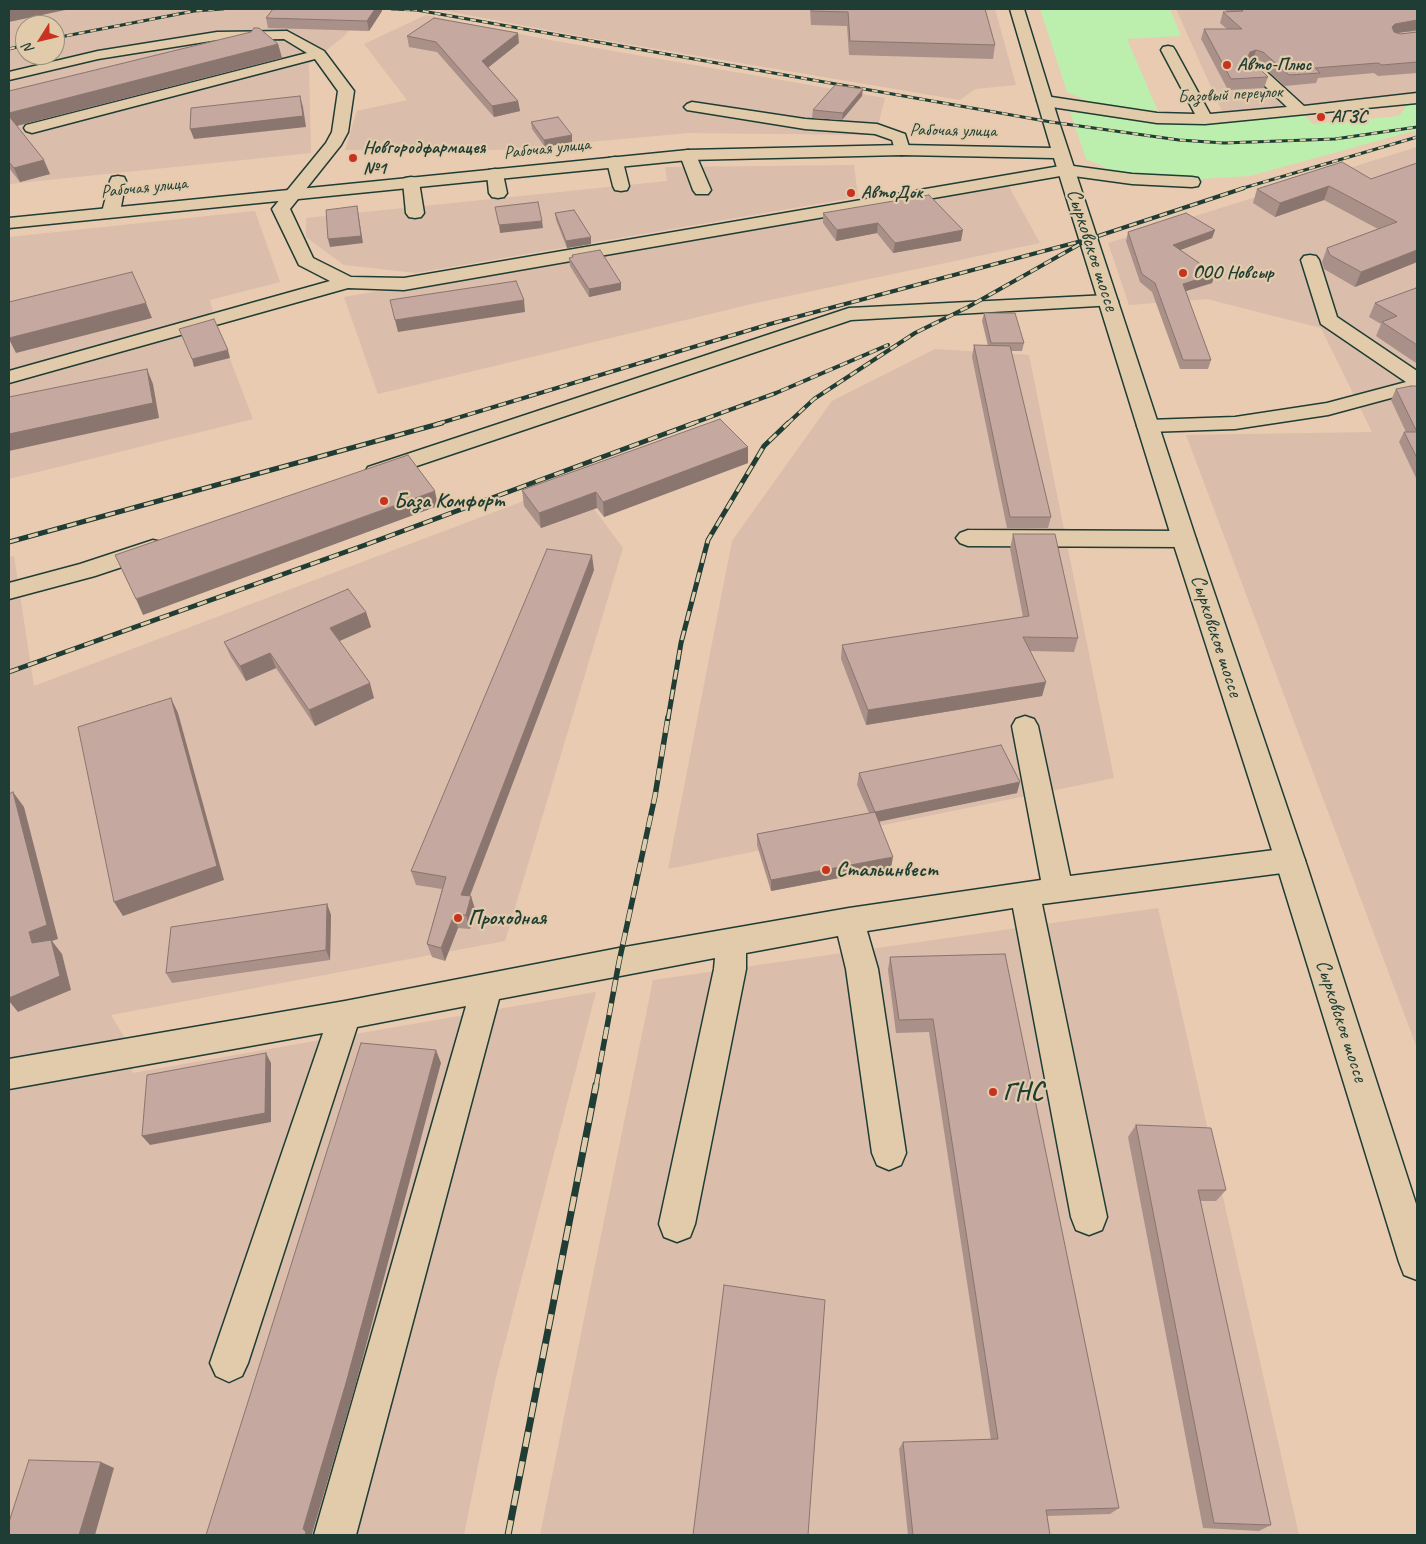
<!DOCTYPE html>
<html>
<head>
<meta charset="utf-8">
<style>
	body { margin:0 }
	#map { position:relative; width:1426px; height:1544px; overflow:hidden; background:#e9cbb2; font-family:Caveat,sans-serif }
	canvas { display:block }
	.frame { position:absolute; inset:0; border:10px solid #1f3d34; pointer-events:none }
	.north { position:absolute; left:15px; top:15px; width:50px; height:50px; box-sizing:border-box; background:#e2cbab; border:1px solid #94927b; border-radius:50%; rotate:234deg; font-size:14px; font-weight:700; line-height:20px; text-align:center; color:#1f3d34 }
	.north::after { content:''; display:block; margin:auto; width:18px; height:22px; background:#c8321e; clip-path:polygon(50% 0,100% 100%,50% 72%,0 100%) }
</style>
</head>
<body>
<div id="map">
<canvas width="1426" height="1544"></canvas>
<div class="frame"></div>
<div class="north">N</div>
</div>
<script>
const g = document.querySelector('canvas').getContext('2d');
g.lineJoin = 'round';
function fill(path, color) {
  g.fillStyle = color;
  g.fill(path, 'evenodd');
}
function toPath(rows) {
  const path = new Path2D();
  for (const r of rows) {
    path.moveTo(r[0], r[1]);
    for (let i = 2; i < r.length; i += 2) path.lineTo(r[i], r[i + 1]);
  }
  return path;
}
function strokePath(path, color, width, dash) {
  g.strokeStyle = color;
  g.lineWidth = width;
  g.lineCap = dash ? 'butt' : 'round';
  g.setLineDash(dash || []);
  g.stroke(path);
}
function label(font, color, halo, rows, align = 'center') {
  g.font = font + ' Caveat,sans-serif';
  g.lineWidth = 4.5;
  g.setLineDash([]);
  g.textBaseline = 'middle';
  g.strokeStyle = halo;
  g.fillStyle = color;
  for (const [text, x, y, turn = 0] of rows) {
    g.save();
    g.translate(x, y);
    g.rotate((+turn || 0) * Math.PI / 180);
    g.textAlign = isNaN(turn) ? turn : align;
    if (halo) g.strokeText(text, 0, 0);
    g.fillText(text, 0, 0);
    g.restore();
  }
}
const built = toPath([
	[9,9,368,9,343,37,309,64,311,153,9,184],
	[25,25,55,25,55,55,25,55],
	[435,9,995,9,1016,85,975,89,960,100,580,36],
	[1176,9,1417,9,1417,94,1285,109,1222,111],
	[426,15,550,40,885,98,877,129,869,135,689,133,498,150,345,150,357,111,407,100,364,44],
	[1417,147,1417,1048,1186,435,1372,432,1321,328,1207,299,1129,305,1108,243],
	[854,165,858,197,416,273,344,265,306,237,306,218,667,181,665,167],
	[1008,185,1040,243,760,302,378,394,344,297],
	[255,211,280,282,210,300,215,320,253,419,9,479,9,237],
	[935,349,1029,355,1114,778,668,869,732,541,832,401],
	[574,482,623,548,505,941,111,1015,133,1052,132,1073,596,992,495,1381,464,1535,9,1535,9,557,14,556,34,686],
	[1158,908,1299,1535,540,1535,653,980]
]);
const green = toPath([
	[1040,9,1170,9,1181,36,1127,39,1158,111,1092,103,1067,92],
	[1417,101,1417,130,1250,176,1185,180,1113,171,1086,159,1070,112,1188,124,1304,115,1313,124,1399,116,1409,102]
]);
const minor = toPath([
	[287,31,324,51,354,91,348,132,341,145,290,209,313,258,351,277,404,278,1066,165,1132,174,1192,177,1198,178,1200,182,1198,186,1192,187,1132,184,1066,175,404,290,348,288,9,383,9,371,330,281,299,265,272,209,326,143,332,132,338,91,315,59,32,133,26,131,24,128,26,125,307,53,284,39,217,40,98,59,9,80,9,72,98,51,217,32,287,31],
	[1168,46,1173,47,1175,50,1210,114,1287,107,1248,70,1246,67,1248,64,1253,63,1258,64,1304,106,1417,93,1417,103,1205,124,1157,123,1045,106,1040,104,1037,101,1040,98,1045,96,1157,113,1195,114,1161,50,1163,47,1168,46],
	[692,102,805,119,877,124,905,134,910,150,908,153,902,155,896,153,892,140,875,134,805,129,687,110,684,107,687,104,692,102],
	[688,150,694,152,696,155,711,190,708,194,696,194,693,190,680,155,682,152,688,150],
	[615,157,621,158,623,162,629,186,627,190,621,191,615,190,613,186,607,162,609,158,615,157],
	[495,169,501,170,503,174,507,193,504,197,498,198,492,197,489,193,487,174,489,170,495,169],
	[118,176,124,177,126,181,120,212,117,216,111,217,105,216,102,212,110,181,112,177,118,176],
	[411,177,417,178,419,182,424,213,421,217,415,218,409,217,406,213,403,182,405,178,411,177],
	[1310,255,1316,256,1319,260,1337,317,1417,371,1417,391,1328,415,1235,429,1148,432,1140,431,1137,426,1140,421,1148,420,1235,417,1327,403,1406,382,1321,324,1301,260,1304,256,1310,255],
	[1108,295,1115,297,1118,301,1115,305,851,320,384,477,376,479,368,477,365,472,368,467,849,308,1108,295],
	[968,530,1184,531,1192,534,1196,539,1192,544,1184,547,968,546,960,543,956,538,960,533,968,530],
	[153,540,161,542,165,548,161,554,95,576,9,599,9,583,80,564,153,540],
	[1025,716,1034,719,1038,726,1070,876,1290,848,1300,852,1305,860,1300,868,1290,872,1042,904,1107,1217,1102,1230,1089,1235,1076,1230,1071,1217,1013,908,867,931,878,969,906,1153,901,1165,889,1170,877,1165,872,1153,846,969,838,936,746,953,746,969,695,1224,690,1237,677,1242,664,1237,659,1224,714,969,715,958,499,999,356,1535,314,1535,466,1006,357,1027,248,1363,242,1376,229,1382,216,1376,210,1363,323,1033,9,1089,9,1059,345,1001,619,948,849,908,1041,880,1012,726,1016,719,1025,716]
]);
const major = toPath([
	[1010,9,1024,9,1059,122,1196,539,1307,866,1417,1207,1417,1280,1404,1275,1399,1262,1277,866,1172,539,1054,158,902,155,688,160,9,228,9,218,688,150,902,145,1051,148,1010,9]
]);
const railFar4 = toPath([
	[392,9,417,10],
	[411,9,1051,122,1179,140,1224,143,1335,139,1417,127],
	[55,38,194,11,223,9],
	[9,49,25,45],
	[1240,189,1417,137]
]);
const railFar3 = toPath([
	[437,424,770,324,1089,239,1244,188],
	[691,424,776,393,888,345],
	[787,424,814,399,915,333,968,307,1089,239]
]);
const railFar2 = toPath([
	[9,542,442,423],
	[9,672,365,545,694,423],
	[668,719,681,643,708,540,764,446,788,423]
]);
const railFar1 = toPath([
	[596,1086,619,962,655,796,668,717]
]);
const rail = toPath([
	[508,1535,596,1085]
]);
const wall = toPath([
	[273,9,382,9,382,11,369,31,268,28,266,18],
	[810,9,985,9,995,45,993,59,849,55,847,26,811,25],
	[1224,9,1417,9,1417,31,1397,33,1400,34,1417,32,1417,73,1378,76,1374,73,1318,78,1316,83,1285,86,1259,63,1253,61,1252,61,1268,77,1264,88,1228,90,1201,39,1204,29,1227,29,1220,23,1223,12,1228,12],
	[407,36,519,43,488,67,518,101,520,111,494,117,437,52,409,47],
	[278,44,282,58,17,126,50,174,20,182,9,168,9,91],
	[862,96,842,120,812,118,813,110],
	[531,122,572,142,545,147,532,129],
	[1417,163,1417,262,1355,287,1324,269,1322,262,1327,248,1378,229,1324,200,1275,217,1253,203,1257,189,1371,179],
	[929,195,961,241,893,253,877,233,836,241,823,223,823,213],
	[555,213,591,244,567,248,556,220],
	[1215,230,1212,238,1180,250,1215,274,1212,283,1185,291,1211,360,1208,369,1180,369,1152,292,1140,282,1126,241,1128,232],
	[572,255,621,283,621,290,589,297,570,266,569,258,572,257],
	[1417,288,1417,362,1416,363,1376,336,1381,324,1369,317,1375,303],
	[984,313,1024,343,1022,351,1011,351,1051,517,1048,528,1007,528,972,357,974,345,988,346,982,321],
	[1417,386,1417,480,1399,442,1404,432,1406,432,1391,400,1396,389],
	[748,447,748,463,604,517,597,508,541,528,524,506,522,490],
	[1013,534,1078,638,1074,652,1030,651,1046,682,1042,696,866,725,841,659,842,645,1023,617,1010,549],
	[594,570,470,896,475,909,470,929,458,928,445,961,432,957,427,944,442,889,416,885,411,871],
	[366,612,371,627,339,641,374,698,315,726,276,668,246,681,231,657,224,642],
	[859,773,1017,793,879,821,891,868,771,891,757,845,757,834,869,813,857,785],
	[327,904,331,915,330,960,172,983,166,973],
	[1005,954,1119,1508,1110,1514,1047,1516,1050,1535,908,1535,899,1449,903,1442,991,1440,929,1032,896,1033,888,970,890,957],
	[1136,1125,1226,1190,1216,1201,1200,1201,1271,1525,1259,1531,1203,1528,1128,1137]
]);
const shadedWall = toPath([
	[9,9,70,9,9,22],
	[375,9,382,9,382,11,369,31,367,21],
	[1417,20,1417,30,1391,34,1392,27,1395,24],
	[518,33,519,43,484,71,482,61],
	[278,44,282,58,12,127,9,119,9,113],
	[1256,50,1253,61,1246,63,1244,68,1250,52],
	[863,89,862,96,842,120,843,113],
	[300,96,303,107,306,127,194,139,190,129],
	[518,101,520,111,494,117,492,106],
	[572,135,572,142,545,147,544,140],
	[44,160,50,174,20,182,14,168],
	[1329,186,1324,200,1275,217,1280,203],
	[357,206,363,243,330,247,328,239],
	[542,221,543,228,500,233,499,225],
	[878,223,877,233,836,241,837,230],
	[963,230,961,241,893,253,895,243],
	[1215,230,1212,238,1170,254,1173,245],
	[591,237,591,244,567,248,566,241],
	[1417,250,1417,262,1355,287,1361,272],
	[1215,274,1212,283,1180,293,1183,284],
	[621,283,621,290,589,297,589,289],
	[524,300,525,312,398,332,395,320],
	[146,303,152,318,16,353,9,339,9,338],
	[228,350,230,358,194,367,192,359],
	[147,369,153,384,159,418,9,451,9,434],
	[748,447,748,463,604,517,603,502],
	[435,491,438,506,143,615,136,599],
	[596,492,597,508,541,528,539,513],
	[592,555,594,570,465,908,461,895],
	[366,612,371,627,335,643,330,628],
	[270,653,276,668,246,681,240,666],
	[1046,682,1042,696,866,725,868,710],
	[370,683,374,698,315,726,309,710],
	[171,698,178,713,224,880,123,916,114,902],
	[1020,782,1017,793,873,823,875,812],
	[13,792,24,807,58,939,52,941,62,954,71,990,18,1012,9,1001,9,998,32,943,29,932],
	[893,857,891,868,771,891,771,880],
	[471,896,475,909,470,929,466,915],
	[327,904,331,915,330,960,326,950],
	[454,915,458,928,445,961,441,948],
	[436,1050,441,1063,354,1391,312,1534,313,1535,305,1535,303,1529],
	[266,1053,271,1063,271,1122,150,1145,142,1136],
	[101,1462,114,1468,95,1535,79,1535]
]);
const building = toPath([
	[273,9,375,9,367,21,266,18,273,9],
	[811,9,985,9,995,45,850,41,848,12,812,11,811,9],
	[1240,9,1417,9,1417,20,1395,24,1392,27,1394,32,1400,34,1417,32,1417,62,1382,65,1378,63,1315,68,1320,73,1289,75,1263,52,1256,50,1250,52,1248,57,1268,77,1231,79,1204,29,1242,29,1223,12,1243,11,1240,9],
	[434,18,518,33,482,61,518,101,492,106,436,42,407,36,434,18],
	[254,28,259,28,278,44,9,113,9,91,251,32,254,28],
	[835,85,863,89,843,113,813,110,835,85],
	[300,96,303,116,190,129,191,108,300,96],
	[9,116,44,160,14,168,9,162,9,116],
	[558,117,572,135,544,140,531,122,558,117],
	[1342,162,1371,179,1417,163,1417,250,1361,272,1330,255,1327,248,1397,222,1329,186,1280,203,1257,189,1342,162],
	[929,195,963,230,895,243,878,223,837,230,823,213,929,195],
	[538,202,542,221,499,225,495,207,538,202],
	[357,206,361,236,328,239,326,210,357,206],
	[574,210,591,237,566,241,555,213,574,210],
	[1186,213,1215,230,1173,245,1215,274,1183,284,1211,360,1183,360,1155,283,1142,274,1128,232,1186,213],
	[600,250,621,283,589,289,569,258,573,257,572,255,600,250],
	[132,272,146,303,9,338,9,302,132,272],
	[516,281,524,300,395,320,390,300,516,281],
	[1416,288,1417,288,1417,345,1382,322,1397,316,1375,303,1416,288],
	[984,313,1015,313,1024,343,991,343,984,313],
	[214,319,228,350,192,359,179,329,214,319],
	[974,345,1010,346,1051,517,1010,517,974,345],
	[147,369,153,403,9,434,9,397,147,369],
	[1411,386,1417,386,1417,458,1404,432,1417,432,1396,389,1411,386],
	[720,419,748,447,603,502,596,492,539,513,522,490,720,419],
	[408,455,435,491,136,599,115,555,408,455],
	[1013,534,1055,534,1078,638,1023,637,1046,682,868,710,842,645,1029,616,1013,534],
	[547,549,592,555,461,895,471,896,466,915,454,915,441,948,427,944,446,877,411,871,547,549],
	[348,589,366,612,330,628,370,683,309,710,270,653,240,666,224,642,348,589],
	[171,698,217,866,114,902,78,727,171,698],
	[1001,745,1020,782,875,812,859,773,1001,745],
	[13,792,47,925,29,932,32,943,51,940,60,976,9,998,9,794,13,792],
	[875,812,893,857,771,880,757,834,875,812],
	[327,904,326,950,166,973,171,927,327,904],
	[1005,954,1119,1508,1046,1510,1050,1535,913,1535,903,1442,998,1439,933,1019,899,1020,890,957,1005,954],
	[361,1043,436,1050,346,1383,303,1529,306,1532,305,1535,206,1535,361,1043],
	[266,1053,265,1113,142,1136,147,1075,266,1053],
	[1136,1125,1211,1128,1226,1190,1198,1190,1271,1525,1214,1523,1136,1125],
	[724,1285,825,1300,808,1535,693,1535,724,1285],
	[29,1460,101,1462,79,1535,9,1535,9,1522,29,1460]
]);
const markers = [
	[1227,65,5,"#c8321e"],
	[1321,117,5,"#c8321e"],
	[353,158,5,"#c8321e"],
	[851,193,5,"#c8321e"],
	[1183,273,5,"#c8321e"],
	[384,501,5,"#c8321e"],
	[826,870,5,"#c8321e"],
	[458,918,5,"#c8321e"],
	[993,1092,5,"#c8321e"]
];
const farPoinames = [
	["Авто-Плюс",1237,65],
	["АГЗС",1331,117],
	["Новгородфармацея",363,148],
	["№1",363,169],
	["АвтоДок",861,193],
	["ООО Новсыр",1193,273]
];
const farStreetnames = [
	["Базовый переулок",1230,95,-3],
	["Рабочая улица",953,131,1],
	["Рабочая улица",547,149,-6],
	["Рабочая улица",144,188,-6]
];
const streetNames = [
	["Сырковское шоссе",1092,250,72],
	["Сырковское шоссе",1216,636,72],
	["Сырковское шоссе",1341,1021,72]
];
const poiNames = [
	["База Комфорт",394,501],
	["Стальинвест",836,870],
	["Проходная",468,918]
];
const nearPoinames = [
	["ГНС",1003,1092]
];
fill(built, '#dabdaa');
fill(green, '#bceeae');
strokePath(minor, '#1f3d34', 3);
strokePath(major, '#1f3d34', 3);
fill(minor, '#e2cbab');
fill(major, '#e2cbab');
strokePath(railFar4, '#1f3d34', 3);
strokePath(railFar3, '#1f3d34', 4);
strokePath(railFar2, '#1f3d34', 5);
strokePath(railFar1, '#1f3d34', 5.5);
strokePath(rail, '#1f3d34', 7);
strokePath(railFar4, '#e2cbab', 2, [6]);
strokePath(railFar3, '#e2cbab', 2.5, [8]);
strokePath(railFar2, '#e2cbab', 3, [10]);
strokePath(railFar1, '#e2cbab', 4, [12]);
strokePath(rail, '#e2cbab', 5, [15]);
fill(wall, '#a99089');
fill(shadedWall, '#8a766f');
fill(building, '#c5a89f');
strokePath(building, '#8a766f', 1);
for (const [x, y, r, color] of markers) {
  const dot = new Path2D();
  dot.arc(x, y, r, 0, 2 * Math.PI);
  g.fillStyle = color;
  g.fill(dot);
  strokePath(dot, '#e2cbab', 2);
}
label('bold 18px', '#1f3d34', '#e2cbab', farPoinames, 'left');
label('18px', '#1f3d34', '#e2cbab', farStreetnames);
label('21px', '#1f3d34', '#e2cbab', streetNames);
label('bold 21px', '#1f3d34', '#e2cbab', poiNames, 'left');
label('bold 25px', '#1f3d34', '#e2cbab', nearPoinames, 'left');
</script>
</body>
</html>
